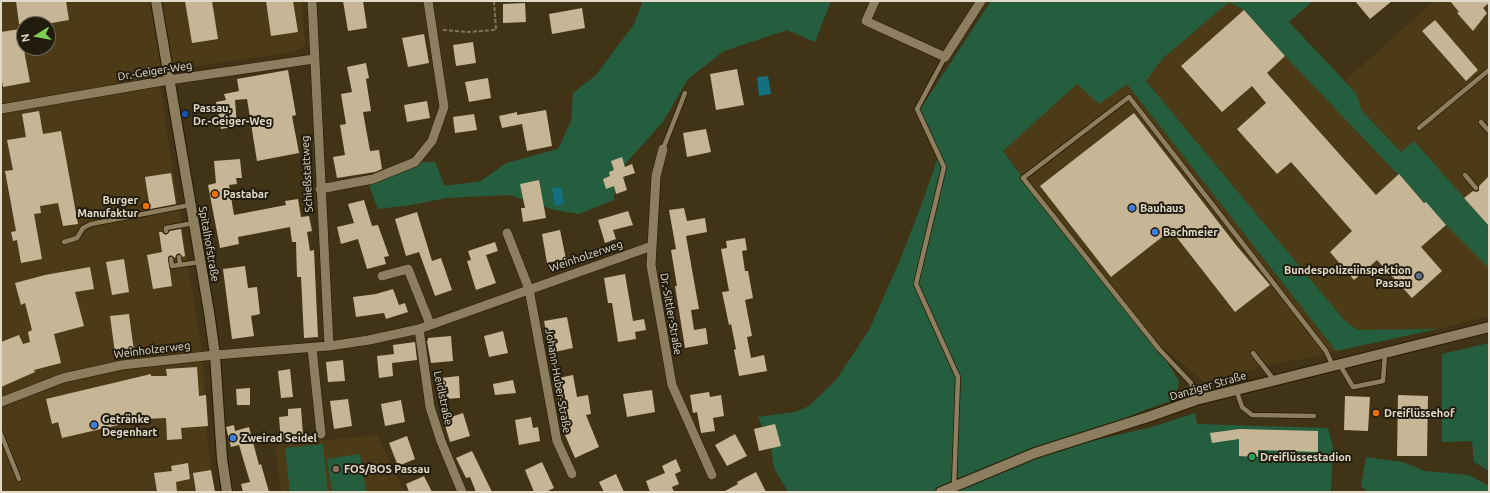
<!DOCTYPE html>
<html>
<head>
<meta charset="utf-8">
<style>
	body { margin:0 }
	#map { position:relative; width:1490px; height:493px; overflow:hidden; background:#403316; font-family:Ubuntu,sans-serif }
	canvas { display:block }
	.frame { position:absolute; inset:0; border:2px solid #e2dac9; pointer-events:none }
	.north { position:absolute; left:16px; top:16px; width:40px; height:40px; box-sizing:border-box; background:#221c0f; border:1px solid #6f6859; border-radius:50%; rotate:259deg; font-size:11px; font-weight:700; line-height:16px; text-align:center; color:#e2dac9 }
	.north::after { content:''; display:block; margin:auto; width:14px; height:18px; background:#7cd155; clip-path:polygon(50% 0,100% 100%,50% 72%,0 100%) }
</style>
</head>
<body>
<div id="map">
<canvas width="1490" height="493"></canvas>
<div class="frame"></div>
<div class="north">N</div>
</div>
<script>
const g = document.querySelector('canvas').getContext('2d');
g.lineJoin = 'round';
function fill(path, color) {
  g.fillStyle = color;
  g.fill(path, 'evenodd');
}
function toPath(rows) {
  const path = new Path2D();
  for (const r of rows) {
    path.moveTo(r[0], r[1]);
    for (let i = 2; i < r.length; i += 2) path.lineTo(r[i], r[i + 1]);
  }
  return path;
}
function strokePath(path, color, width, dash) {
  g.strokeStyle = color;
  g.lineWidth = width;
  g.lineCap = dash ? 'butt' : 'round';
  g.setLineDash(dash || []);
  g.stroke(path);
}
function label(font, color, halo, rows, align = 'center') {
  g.font = font + ' Ubuntu,sans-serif';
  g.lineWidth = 4;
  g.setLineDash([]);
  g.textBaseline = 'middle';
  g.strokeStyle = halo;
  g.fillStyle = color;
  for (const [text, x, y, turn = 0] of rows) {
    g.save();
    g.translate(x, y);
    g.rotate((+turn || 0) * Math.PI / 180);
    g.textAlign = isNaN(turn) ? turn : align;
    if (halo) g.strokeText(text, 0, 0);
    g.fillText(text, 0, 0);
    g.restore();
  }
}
const built = toPath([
	[1,1,302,1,305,43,301,49,294,52,158,72,203,360,208,446,215,492,1,492],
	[24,24,48,24,48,48,24,48],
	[1434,1,1489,1,1489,226,1414,141,1401,152,1362,111,1356,93,1345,81],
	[1229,2,1244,10,1285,56,1446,225,1489,268,1489,316,1438,329,1358,330,1345,321,1146,81,1162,59],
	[1077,84,1127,84,1336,351,1316,357,1278,363,1204,382,1166,350,1141,333,1003,150],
	[377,435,405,492,281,492,275,445]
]);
const green = toPath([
	[643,1,831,1,815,42,787,30,724,51,688,79,663,122,616,174,614,200,579,214,554,210,510,195,446,198,411,205,378,209,368,183,419,162,435,162,445,186,481,181,506,163,558,149,571,121,573,93,596,75,634,24],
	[991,1,1313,1,1289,22,1356,93,1362,111,1401,152,1414,141,1489,226,1489,268,1446,225,1285,56,1244,10,1229,2,1162,59,1146,81,1345,321,1358,330,1438,329,1336,351,1127,84,1099,104,1077,84,1003,151,1023,178,1159,349,1179,381,1178,388,1171,401,1150,408,1039,453,1152,427,1195,413,1197,424,1328,428,1333,447,1331,491,1337,492,788,492,774,468,771,448,758,417,795,412,809,406,836,380,869,330,900,260,924,198,938,157,917,114],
	[1489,343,1489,471,1474,462,1472,441,1442,442,1442,354],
	[323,444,328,492,290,492,285,448],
	[360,454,366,492,332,492,327,459],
	[1366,457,1403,462,1425,471,1469,475,1489,486,1489,492,1369,492,1361,486]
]);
const water = toPath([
	[768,76,771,94,759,96,757,77],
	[561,187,564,204,555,206,552,188]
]);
const building = toPath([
	[16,1,66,1,69,20,46,24,19,24],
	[185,1,212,1,218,39,192,43],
	[266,1,293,1,298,32,271,36],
	[343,1,363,1,367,28,348,31],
	[1355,1,1392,1,1370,19],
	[1450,1,1489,1,1489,3,1483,8,1487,13,1473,31,1457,13,1459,12],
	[525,3,526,22,503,23,503,4],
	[582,8,585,28,552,34,549,14],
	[1244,10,1285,56,1267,73,1376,195,1399,174,1424,203,1426,202,1446,225,1421,247,1442,271,1412,298,1377,260,1354,280,1330,252,1352,231,1291,162,1277,174,1237,129,1266,103,1252,86,1222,112,1181,66],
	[1435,20,1478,70,1466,81,1422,31],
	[20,29,30,82,3,87,1,76,1,32],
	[424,34,429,63,408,67,402,38],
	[473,42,476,63,456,66,453,45],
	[366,63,369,78,366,79,371,111,363,112,370,151,379,150,382,169,375,172,337,178,333,157,345,155,340,125,346,124,341,94,352,92,347,67],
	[737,69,744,105,716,110,710,74],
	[288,70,296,115,292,116,299,153,257,161,247,99,235,100,237,126,221,129,216,102,226,100,224,94,239,91,237,79],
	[488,78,491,98,469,102,465,82],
	[427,101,430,118,407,122,404,105],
	[546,110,552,146,527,151,522,124,502,128,499,116,517,112,517,115],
	[39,111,43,134,61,131,78,224,63,226,58,203,40,206,41,213,34,214,42,259,21,263,17,240,13,241,11,232,16,231,5,171,13,170,7,140,26,137,22,114],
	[1134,113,1236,245,1270,285,1235,312,1171,230,1111,277,1040,186],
	[474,114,477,130,455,133,453,117],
	[706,129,711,152,687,157,683,133],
	[622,157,625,167,632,164,635,173,623,177,627,190,616,194,614,186,606,189,603,179,610,176,609,172,614,170,611,161],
	[240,159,242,178,236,178,237,184,229,185,234,215,286,205,285,201,298,199,301,217,309,216,312,231,307,232,310,251,314,250,318,337,304,338,301,277,297,277,296,242,292,242,290,227,238,237,239,244,220,248,208,185,216,183,214,161],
	[171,173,176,204,150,209,145,177],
	[1489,176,1489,226,1464,198,1473,191,1476,192,1479,191,1479,186],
	[539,180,546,218,523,222,521,208,525,208,520,184],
	[364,200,372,226,378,225,389,256,384,257,386,264,367,269,358,239,341,244,337,227,354,223,348,204],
	[684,208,687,221,705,218,707,232,686,236,699,309,691,310,694,330,706,328,708,344,685,348,675,286,677,286,671,250,676,249,669,210],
	[628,211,633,225,613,230,616,239,605,243,598,220],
	[417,212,432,261,441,258,452,290,435,296,419,252,406,256,395,219],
	[181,229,185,256,183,257,179,253,176,255,175,258,171,255,168,257,172,286,153,289,147,255,162,252,159,232,162,232,164,234,166,235,170,231],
	[560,230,566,259,547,263,542,234],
	[745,238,747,250,742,251,745,271,748,271,753,298,745,300,752,336,747,337,751,358,764,355,767,371,739,376,734,350,736,349,731,324,729,325,722,292,729,291,721,249,727,248,726,241],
	[495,242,498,251,486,255,496,283,476,290,467,261,471,260,468,251],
	[124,259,129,292,112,295,106,262],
	[245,266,248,288,257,287,260,314,251,316,254,336,232,339,223,269],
	[90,267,94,289,75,292,84,326,54,334,61,363,34,370,35,372,1,387,1,342,19,335,23,344,30,342,28,332,32,330,25,303,21,305,15,283,45,275],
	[625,274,633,321,644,319,646,330,635,332,636,339,618,342,612,303,608,303,604,278],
	[393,289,399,305,405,303,408,312,386,319,384,313,356,317,353,297,376,294],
	[129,314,134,351,115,353,110,316],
	[567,317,573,348,550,353,544,321],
	[503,331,508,353,489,357,484,336],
	[451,336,453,361,431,363,427,341,428,340,428,338],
	[415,342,417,360,392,363,393,376,379,378,377,356,394,354,393,345],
	[343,360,345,381,328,382,326,362],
	[197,367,199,396,206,395,208,426,181,428,182,439,167,440,166,418,144,419,62,438,58,422,52,424,46,399,151,374,151,376,167,376,166,369],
	[290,369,293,397,281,398,278,371],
	[573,375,577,397,588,395,591,414,586,415,599,447,575,458,565,435,554,379],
	[459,376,460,398,443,399,441,378],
	[513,380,516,393,495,395,493,384],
	[250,388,250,405,237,405,236,389],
	[652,390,655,412,627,417,623,394],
	[709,392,710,397,721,395,724,416,713,418,715,431,701,433,697,412,693,413,690,395],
	[1398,395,1428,396,1427,456,1397,456],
	[1345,396,1370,397,1368,431,1344,430],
	[348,399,352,426,334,429,330,401],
	[401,400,405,422,385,426,381,404],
	[301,408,303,435,291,437,291,440,281,441,279,417,288,416,288,409],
	[463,413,470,436,450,442,444,422,449,420,448,418],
	[531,417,533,428,538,427,540,441,519,445,515,420],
	[775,424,781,446,759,451,754,429],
	[234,425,235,431,249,427,259,465,261,464,269,492,243,492,241,484,250,482,239,445,231,447,226,427],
	[1239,429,1318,431,1318,452,1258,450,1258,457,1239,456,1239,439,1212,443,1210,433],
	[735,434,747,456,727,466,715,445],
	[407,436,415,459,398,466,389,443],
	[472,451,492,492,476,492,470,477,466,478,456,458],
	[676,459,681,471,675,474,679,484,672,487,674,492,650,492,646,481,665,473,662,466],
	[542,462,554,488,546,492,534,492,525,470],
	[188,463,190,479,176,482,177,492,157,492,154,473,172,471,171,466],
	[211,470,215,492,196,492,193,473],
	[756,472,766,492,723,492,738,484,737,482],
	[616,474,624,492,604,492,599,482],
	[424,476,432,492,409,492,406,484]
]);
const path = toPath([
	[443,30,468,32,496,30,494,1],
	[147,66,157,72]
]);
const service = toPath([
	[945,57,917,109,944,167,916,284,958,377,954,486],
	[1481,122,1489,131],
	[1419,128,1489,70],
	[663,149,685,93],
	[1465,175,1476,188],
	[166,231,166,228,194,223],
	[64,242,77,238,83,228,91,224,190,205],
	[179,257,180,265],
	[171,259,172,266,200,262],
	[1253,353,1274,380],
	[1340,365,1353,387,1383,381,1385,353],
	[1236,389,1242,407,1252,415,1314,416],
	[1196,400,1191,383,1159,349,1023,178,1129,97,1326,351,1333,366],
	[1,434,19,479]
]);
const minor = toPath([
	[312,1,329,346],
	[875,1,866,21,945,57,981,1],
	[1,109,169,80,314,59],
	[663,149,656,176,651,265,672,385,712,475],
	[320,189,373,179,415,162,432,141,444,107,428,1],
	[507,233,529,289,557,441,572,474],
	[382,276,408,269,430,324],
	[419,329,430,407,441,441,462,492],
	[312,348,321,434],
	[1,402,63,378,122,365,215,355,329,346,369,340,419,329,652,246]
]);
const tertiary = toPath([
	[156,1,209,312,215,355,222,459,227,492],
	[941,492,1035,453,1151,416,1196,400,1489,327]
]);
const markers = [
	[185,114,4,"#1a4fb4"],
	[215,194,4,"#e8710a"],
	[146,206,4,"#e8710a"],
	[1132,208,4,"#3f7fe0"],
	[1155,232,4,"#3f7fe0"],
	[1419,276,4,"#5c6f8a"],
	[1376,413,4,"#e8710a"],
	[94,425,4,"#3f7fe0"],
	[233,438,4,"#3f7fe0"],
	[1252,457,4,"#2e9e5b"],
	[336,469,4,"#8d6e63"]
];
const streetNames = [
	["Dr.-Geiger-Weg",155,71,-9],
	["Schießstattweg",307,174,-93],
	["Spitalhofstraße",209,244,80],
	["Weinholzerweg",586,256,-19],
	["Dr.-Sittler-Straße",671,314,80],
	["Weinholzerweg",152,350,-7],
	["Johann-Huber-Straße",558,381,80],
	["Danziger Straße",1208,386,-16],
	["Leidlstraße",443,398,78]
];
const poiNames = [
	["Passau,",193,108],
	["Dr.-Geiger-Weg",193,121],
	["Pastabar",223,194],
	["Burger",138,200,"right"],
	["Manufaktur",138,213,"right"],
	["Bauhaus",1140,208],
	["Bachmeier",1163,232],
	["Bundespolizeiinspektion",1411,270,"right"],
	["Passau",1411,283,"right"],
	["Dreiflüssehof",1384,413],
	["Getränke",102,419],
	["Degenhart",102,432],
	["Zweirad Seidel",241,438],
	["Dreiflüssestadion",1260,457],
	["FOS/BOS Passau",344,469]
];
fill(built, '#4c3b16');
fill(green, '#255e3f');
fill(water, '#14707e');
fill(building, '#c6b695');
strokePath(service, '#271a00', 6);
strokePath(minor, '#271a00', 10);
strokePath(tertiary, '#271a00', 12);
strokePath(path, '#81765e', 2, [4, 2]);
strokePath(service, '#8d7e5f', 4.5);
strokePath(minor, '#8d7e5f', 9);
strokePath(tertiary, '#8d7e5f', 10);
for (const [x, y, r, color] of markers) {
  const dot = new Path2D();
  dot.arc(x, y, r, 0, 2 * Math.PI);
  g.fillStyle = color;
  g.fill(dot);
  strokePath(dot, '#221c0f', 1.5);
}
label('11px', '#e2dac9', '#221c0f', streetNames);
label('bold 11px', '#e2dac9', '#221c0f', poiNames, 'left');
</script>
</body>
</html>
